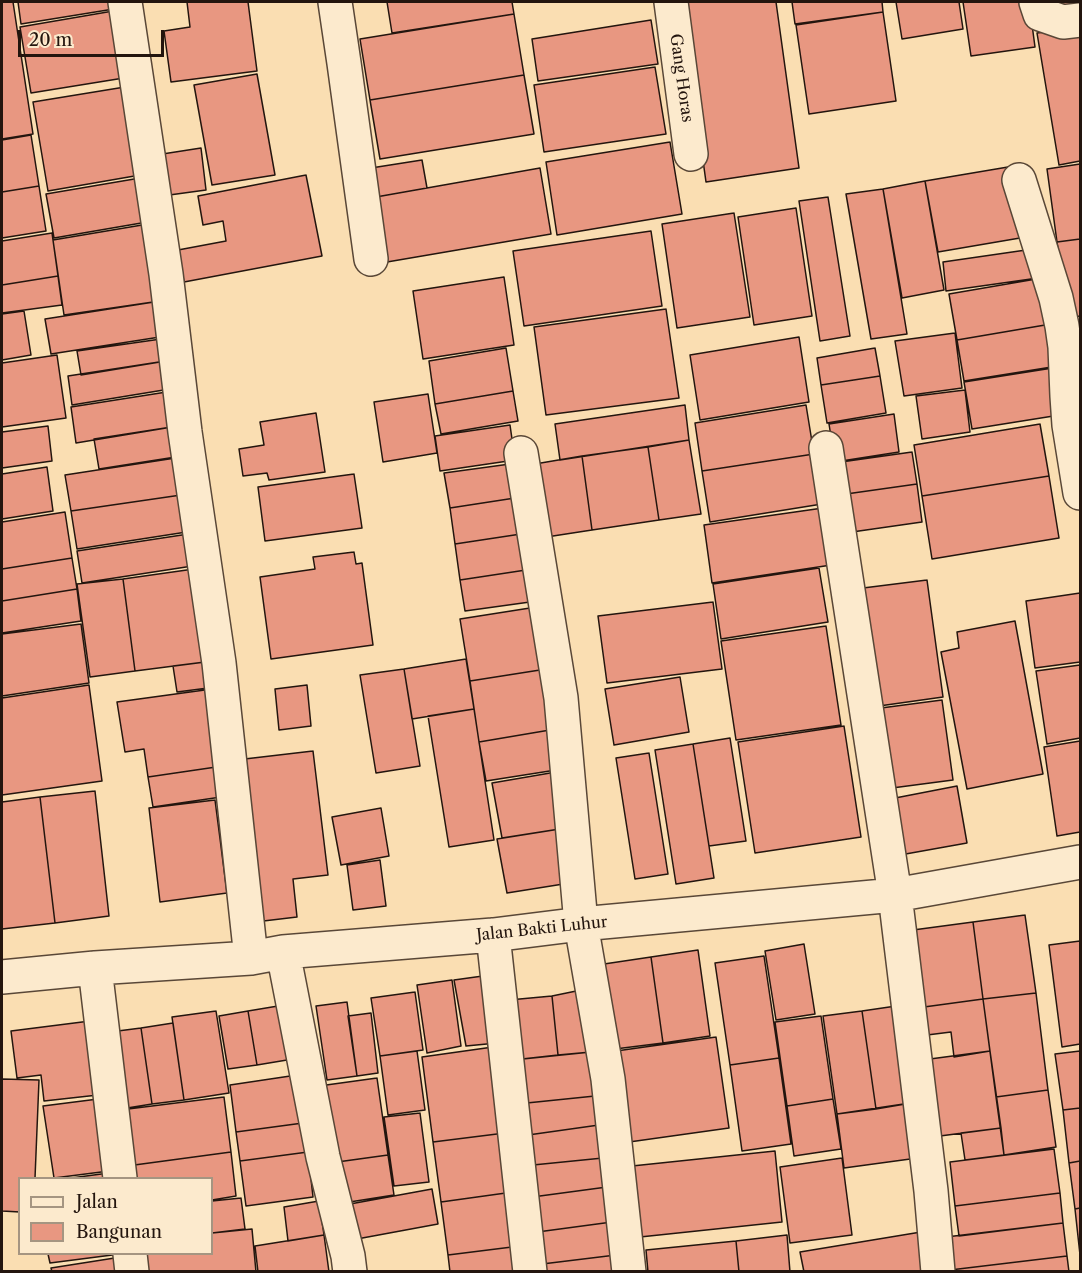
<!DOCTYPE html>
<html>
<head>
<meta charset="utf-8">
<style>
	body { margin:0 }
	#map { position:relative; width:1082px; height:1273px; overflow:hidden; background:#fadeb2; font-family:"Libre Caslon Text",serif }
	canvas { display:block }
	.frame { position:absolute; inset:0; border:3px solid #23150e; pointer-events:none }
	.legend { position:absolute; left:18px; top:1177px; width:195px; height:78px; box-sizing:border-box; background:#fceacd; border:2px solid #a59581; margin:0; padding:8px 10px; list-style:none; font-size:18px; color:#23150e }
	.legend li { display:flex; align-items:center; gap:12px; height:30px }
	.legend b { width:30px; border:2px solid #a59581 }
	.scale { position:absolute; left:18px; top:30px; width:146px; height:27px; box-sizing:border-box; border:3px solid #23150e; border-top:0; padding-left:8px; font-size:18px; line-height:21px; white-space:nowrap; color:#23150e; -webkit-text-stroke:4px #fceacd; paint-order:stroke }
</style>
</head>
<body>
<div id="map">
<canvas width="1082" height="1273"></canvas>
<div class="frame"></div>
<ul class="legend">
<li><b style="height:8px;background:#fceacd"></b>Jalan</li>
<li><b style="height:16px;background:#e89781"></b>Bangunan</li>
</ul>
<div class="scale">20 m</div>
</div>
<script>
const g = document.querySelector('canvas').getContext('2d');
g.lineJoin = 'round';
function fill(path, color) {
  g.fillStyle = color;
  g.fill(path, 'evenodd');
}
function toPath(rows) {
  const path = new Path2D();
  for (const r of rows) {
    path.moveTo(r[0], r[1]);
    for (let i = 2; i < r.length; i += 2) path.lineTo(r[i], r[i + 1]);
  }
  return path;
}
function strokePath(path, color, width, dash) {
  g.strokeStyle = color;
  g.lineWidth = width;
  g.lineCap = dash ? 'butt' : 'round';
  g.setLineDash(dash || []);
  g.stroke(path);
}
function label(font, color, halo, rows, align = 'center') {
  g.font = font + ' "Libre Caslon Text",serif';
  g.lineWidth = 6;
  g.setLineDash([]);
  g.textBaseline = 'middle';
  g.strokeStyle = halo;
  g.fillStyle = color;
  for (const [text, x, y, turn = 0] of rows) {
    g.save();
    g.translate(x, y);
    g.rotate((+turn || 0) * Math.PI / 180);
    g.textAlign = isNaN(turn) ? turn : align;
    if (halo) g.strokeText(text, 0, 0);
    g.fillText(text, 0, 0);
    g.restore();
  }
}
const building = toPath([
	[2,2,13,2,33,134,2,139,2,2],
	[18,2,119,2,120,8,21,24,18,2],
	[187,2,248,2,257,71,171,82,164,31,190,27,187,2],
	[387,2,512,2,514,14,392,33,387,2],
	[681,2,776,2,799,168,706,182,681,2],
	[792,2,882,2,883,12,795,24,792,2],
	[896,2,959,2,963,29,902,39,896,2],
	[963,2,1029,2,1035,47,971,56,963,2],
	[1055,2,1080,2,1080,12,1057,16,1055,2],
	[119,10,130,77,31,93,20,27,119,10],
	[883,12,896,101,809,114,796,25,883,12],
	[514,14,524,75,370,100,360,39,514,14],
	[651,20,658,64,538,81,532,39,651,20],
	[1080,27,1080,161,1059,165,1037,33,1080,27],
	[655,67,666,134,544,152,534,85,655,67],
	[257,74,275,175,212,185,194,85,257,74],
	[524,75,534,134,380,159,370,100,524,75],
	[131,86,146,174,48,191,33,102,131,86],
	[31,135,39,186,2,192,2,140,31,135],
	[670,142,682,214,557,235,546,162,670,142],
	[201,148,206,190,162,196,156,155,201,148],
	[422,160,427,188,376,197,371,168,422,160],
	[1080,164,1080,239,1057,242,1047,169,1080,164],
	[1008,167,1020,238,938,252,925,181,1008,167],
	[540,168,551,234,387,262,376,197,540,168],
	[306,175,322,256,184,282,178,250,226,241,223,221,203,225,198,196,306,175],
	[146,177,153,221,54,238,46,194,146,177],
	[925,181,944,290,902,298,883,189,925,181],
	[39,186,46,231,2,238,2,192,39,186],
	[883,189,907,334,871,339,846,194,883,189],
	[828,197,850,336,820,341,799,201,828,197],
	[796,208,812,316,754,325,738,217,796,208],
	[734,213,750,317,677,328,662,224,734,213],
	[148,224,160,301,64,315,53,240,148,224],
	[651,231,662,306,524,326,513,251,651,231],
	[52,233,58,276,2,285,2,241,52,233],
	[1080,239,1080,316,1068,318,1057,242,1080,239],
	[1033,249,1038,278,946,291,943,262,1033,249],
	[58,276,62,305,2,313,2,285,58,276],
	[504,277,514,345,423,359,413,291,504,277],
	[1042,278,1051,324,957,340,949,294,1042,278],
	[154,302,160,337,51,354,45,319,154,302],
	[666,309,679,398,546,415,534,327,666,309],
	[24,311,31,355,2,360,2,314,24,311],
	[1051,324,1058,366,964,381,957,340,1051,324],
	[955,333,962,388,904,396,895,341,955,333],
	[799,337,809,402,700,420,690,355,799,337],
	[168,338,172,360,81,375,77,351,168,338],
	[506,348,513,391,435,404,429,361,506,348],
	[875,348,880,376,821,385,817,358,875,348],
	[57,355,66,418,2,427,2,363,57,355],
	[172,360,176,388,72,405,68,376,172,360],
	[1059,367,1066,414,972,429,964,382,1059,367],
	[880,376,886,413,827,423,821,385,880,376],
	[965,390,970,432,922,439,916,396,965,390],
	[173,391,178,426,76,443,71,407,173,391],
	[513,391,518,421,441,434,435,404,513,391],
	[428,394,437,453,383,462,374,402,428,394],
	[685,405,689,440,560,460,555,424,685,405],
	[806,405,814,454,702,471,695,423,806,405],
	[316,413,325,472,269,480,267,473,243,476,239,449,264,445,260,422,316,413],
	[894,414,899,452,835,462,829,424,894,414],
	[1040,424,1049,476,922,496,914,445,1040,424],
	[510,425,515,460,440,471,435,436,510,425],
	[48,426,52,461,2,468,2,432,48,426],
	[178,426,182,456,99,469,94,439,178,426],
	[689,440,701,514,659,520,648,447,689,440],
	[648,447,659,520,592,530,582,456,648,447],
	[912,452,917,484,839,495,834,463,912,452],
	[814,454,822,504,710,522,702,471,814,454],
	[582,456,592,530,540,538,529,465,582,456],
	[182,457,188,494,71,511,65,475,182,457],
	[510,464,515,498,450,508,444,473,510,464],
	[47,467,53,511,2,519,2,474,47,467],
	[354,474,362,528,265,541,258,487,354,474],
	[1049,476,1059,538,932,559,922,496,1049,476],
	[917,484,922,522,845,533,839,495,917,484],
	[188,494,193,531,77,549,71,511,188,494],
	[515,498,521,534,455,544,450,508,515,498],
	[830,507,838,564,712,583,704,525,830,507],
	[65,512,72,558,2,569,2,522,65,512],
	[195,533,199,565,82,583,77,551,195,533],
	[521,534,526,570,460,580,455,544,521,534],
	[354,552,356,564,362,563,373,645,271,659,260,577,315,569,313,557,354,552],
	[72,558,77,589,2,601,2,569,72,558],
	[201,568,213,661,135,671,123,579,201,568],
	[819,568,828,622,721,639,713,584,819,568],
	[526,570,530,602,465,611,460,580,526,570],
	[123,579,135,671,90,677,77,584,123,579],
	[927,580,943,697,879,706,863,588,927,580],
	[77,589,81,621,2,633,2,601,77,589],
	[1080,593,1080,662,1035,668,1026,601,1080,593],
	[713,602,722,669,607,683,598,616,713,602],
	[530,608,540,670,470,681,460,619,530,608],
	[1015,621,1043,774,967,789,941,652,959,648,957,632,1015,621],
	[81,624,89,683,2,696,2,634,81,624],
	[826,626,841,725,736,740,721,641,826,626],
	[466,659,474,709,412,719,404,669,466,659],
	[213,661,216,687,177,692,173,666,213,661],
	[1080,665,1080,738,1047,744,1036,671,1080,665],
	[404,669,420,766,376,773,360,675,404,669],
	[540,670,550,730,479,742,470,681,540,670],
	[680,677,689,732,614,745,605,689,680,677],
	[89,685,102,781,2,795,2,698,89,685],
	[307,685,311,726,279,730,275,689,307,685],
	[212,689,223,766,148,777,144,749,125,752,117,702,212,689],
	[942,700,953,780,892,788,881,708,942,700],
	[474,709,494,840,449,847,428,716,474,709],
	[844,726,861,837,755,853,738,742,844,726],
	[550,730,556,770,486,781,479,742,550,730],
	[730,738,746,841,709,846,693,744,730,738],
	[1080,741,1080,832,1057,836,1044,747,1080,741],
	[693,744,714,878,676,884,655,750,693,744],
	[313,751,328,875,293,879,297,917,255,922,236,760,313,751],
	[649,753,668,874,635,879,616,758,649,753],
	[223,766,228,796,153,807,148,777,223,766],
	[556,772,566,828,502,838,492,783,556,772],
	[957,786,967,843,900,855,890,799,957,786],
	[95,791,109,916,55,923,40,797,95,791],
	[40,797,55,923,2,929,2,802,40,797],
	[215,800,227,893,160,902,149,808,215,800],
	[381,808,389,856,341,865,332,817,381,808],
	[566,828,576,882,507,893,497,839,566,828],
	[380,860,386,906,353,910,347,865,380,860],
	[1025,915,1036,993,983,999,973,922,1025,915],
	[973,922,983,999,924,1007,913,930,973,922],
	[1080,941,1080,1044,1062,1047,1049,945,1080,941],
	[804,944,815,1014,776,1020,765,951,804,944],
	[698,950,710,1036,663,1043,651,957,698,950],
	[764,956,779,1058,730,1065,715,963,764,956],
	[651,957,663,1043,615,1049,604,964,651,957],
	[490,975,497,1043,466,1046,454,980,490,975],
	[452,980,461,1046,427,1053,417,985,452,980],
	[586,989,591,1052,558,1055,552,996,586,989],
	[415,992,423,1050,380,1056,371,998,415,992],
	[1036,993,1048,1090,996,1097,983,999,1036,993],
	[552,996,558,1055,513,1060,509,1000,552,996],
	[983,999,990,1051,954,1057,951,1032,927,1035,924,1007,983,999],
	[347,1002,357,1076,327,1080,316,1006,347,1002],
	[284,1005,293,1059,257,1065,248,1011,284,1005],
	[903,1005,917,1102,876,1109,862,1011,903,1005],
	[216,1011,229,1093,184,1100,172,1017,216,1011],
	[248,1011,257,1065,228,1069,219,1016,248,1011],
	[862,1011,876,1109,837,1114,823,1016,862,1011],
	[371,1013,378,1073,357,1076,348,1016,371,1013],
	[821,1016,833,1099,787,1106,775,1022,821,1016],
	[98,1020,107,1094,44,1101,41,1075,17,1078,11,1031,98,1020],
	[173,1023,184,1100,152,1104,141,1028,173,1023],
	[141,1028,152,1104,121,1109,110,1032,141,1028],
	[716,1037,729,1128,622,1143,609,1052,716,1037],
	[493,1047,505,1133,433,1142,422,1057,493,1047],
	[417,1051,425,1110,388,1115,380,1056,417,1051],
	[990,1051,1001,1128,940,1136,930,1059,990,1051],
	[1080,1051,1080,1108,1063,1110,1055,1054,1080,1051],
	[591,1052,595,1096,517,1104,513,1060,591,1052],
	[779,1058,791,1144,742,1151,730,1065,779,1058],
	[297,1075,303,1123,236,1132,230,1085,297,1075],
	[377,1078,388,1155,330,1163,319,1086,377,1078],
	[2,1079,39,1080,35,1178,20,1178,20,1212,2,1211,2,1079],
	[1048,1090,1056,1147,1004,1155,996,1097,1048,1090],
	[595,1096,599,1125,521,1136,517,1104,595,1096],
	[224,1097,231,1152,127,1166,120,1110,224,1097],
	[106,1098,117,1170,54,1178,43,1106,106,1098],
	[833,1099,841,1149,794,1156,787,1106,833,1099],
	[917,1102,925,1157,844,1168,837,1114,917,1102],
	[1080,1108,1080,1161,1069,1163,1063,1110,1080,1108],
	[420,1113,429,1182,394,1186,384,1117,420,1113],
	[303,1123,308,1152,240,1161,236,1132,303,1123],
	[599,1125,603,1158,523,1166,521,1136,599,1125],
	[1001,1128,1004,1155,965,1160,961,1133,1001,1128],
	[505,1133,513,1192,441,1202,433,1142,505,1133],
	[1054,1149,1060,1193,955,1206,950,1162,1054,1149],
	[775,1151,782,1222,640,1237,632,1166,775,1151],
	[231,1152,236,1196,212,1200,212,1178,129,1178,127,1166,231,1152],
	[308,1152,313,1197,246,1206,240,1161,308,1152],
	[388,1155,394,1195,337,1204,330,1163,388,1155],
	[603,1158,607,1187,525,1198,523,1166,603,1158],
	[842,1158,852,1235,790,1243,780,1167,842,1158],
	[1080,1161,1080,1208,1075,1209,1069,1163,1080,1161],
	[109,1173,110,1178,71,1178,109,1173],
	[607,1187,612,1222,530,1233,525,1198,607,1187],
	[432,1189,438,1224,357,1239,350,1204,432,1189],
	[513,1192,520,1246,448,1255,441,1202,513,1192],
	[1060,1193,1063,1223,959,1236,955,1206,1060,1193],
	[241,1198,245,1229,212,1233,212,1201,241,1198],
	[319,1201,324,1235,288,1241,284,1207,319,1201],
	[1080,1208,1080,1255,1075,1209,1080,1208],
	[612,1222,616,1255,534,1265,530,1233,612,1222],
	[1063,1223,1067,1256,950,1270,946,1237,1063,1223],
	[252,1229,256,1272,137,1272,135,1254,212,1254,212,1233,252,1229],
	[921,1232,927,1272,804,1272,800,1252,921,1232],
	[324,1235,329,1272,258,1272,255,1246,324,1235],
	[787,1235,790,1272,739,1272,736,1241,787,1235],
	[736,1241,739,1272,648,1272,646,1250,736,1241],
	[520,1246,523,1272,450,1272,448,1255,520,1246],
	[48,1254,120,1254,50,1263,48,1254],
	[616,1255,618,1272,535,1272,534,1265,616,1255],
	[1067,1256,1069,1272,950,1272,950,1270,1067,1256],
	[121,1257,124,1272,52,1272,51,1268,121,1257]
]);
const street = toPath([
	[125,2,166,274,185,432,219,663,251,958],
	[335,2,344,63,371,259],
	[671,2,691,154],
	[1036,2,1040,14,1063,22,1080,20],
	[1019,180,1056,298,1062,326,1065,347,1067,396,1069,425,1080,493],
	[826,448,895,895,931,1191,938,1272],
	[521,453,561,698,581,924,608,1079,629,1272],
	[493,935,530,1272],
	[283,952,323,1157,348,1256,350,1272],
	[95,968,120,1178],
	[2,977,95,968,251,958,283,952,493,935,581,924,895,895,1080,862],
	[130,1254,132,1272]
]);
const streetNames = [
	["Gang Horas",681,78,82],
	["Jalan Bakti Luhur",542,929,-6]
];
fill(building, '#e89781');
strokePath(building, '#23150e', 1.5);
strokePath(street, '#594737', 36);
strokePath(street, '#fceacd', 33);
label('16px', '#23150e', '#fceacd', streetNames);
</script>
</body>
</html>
